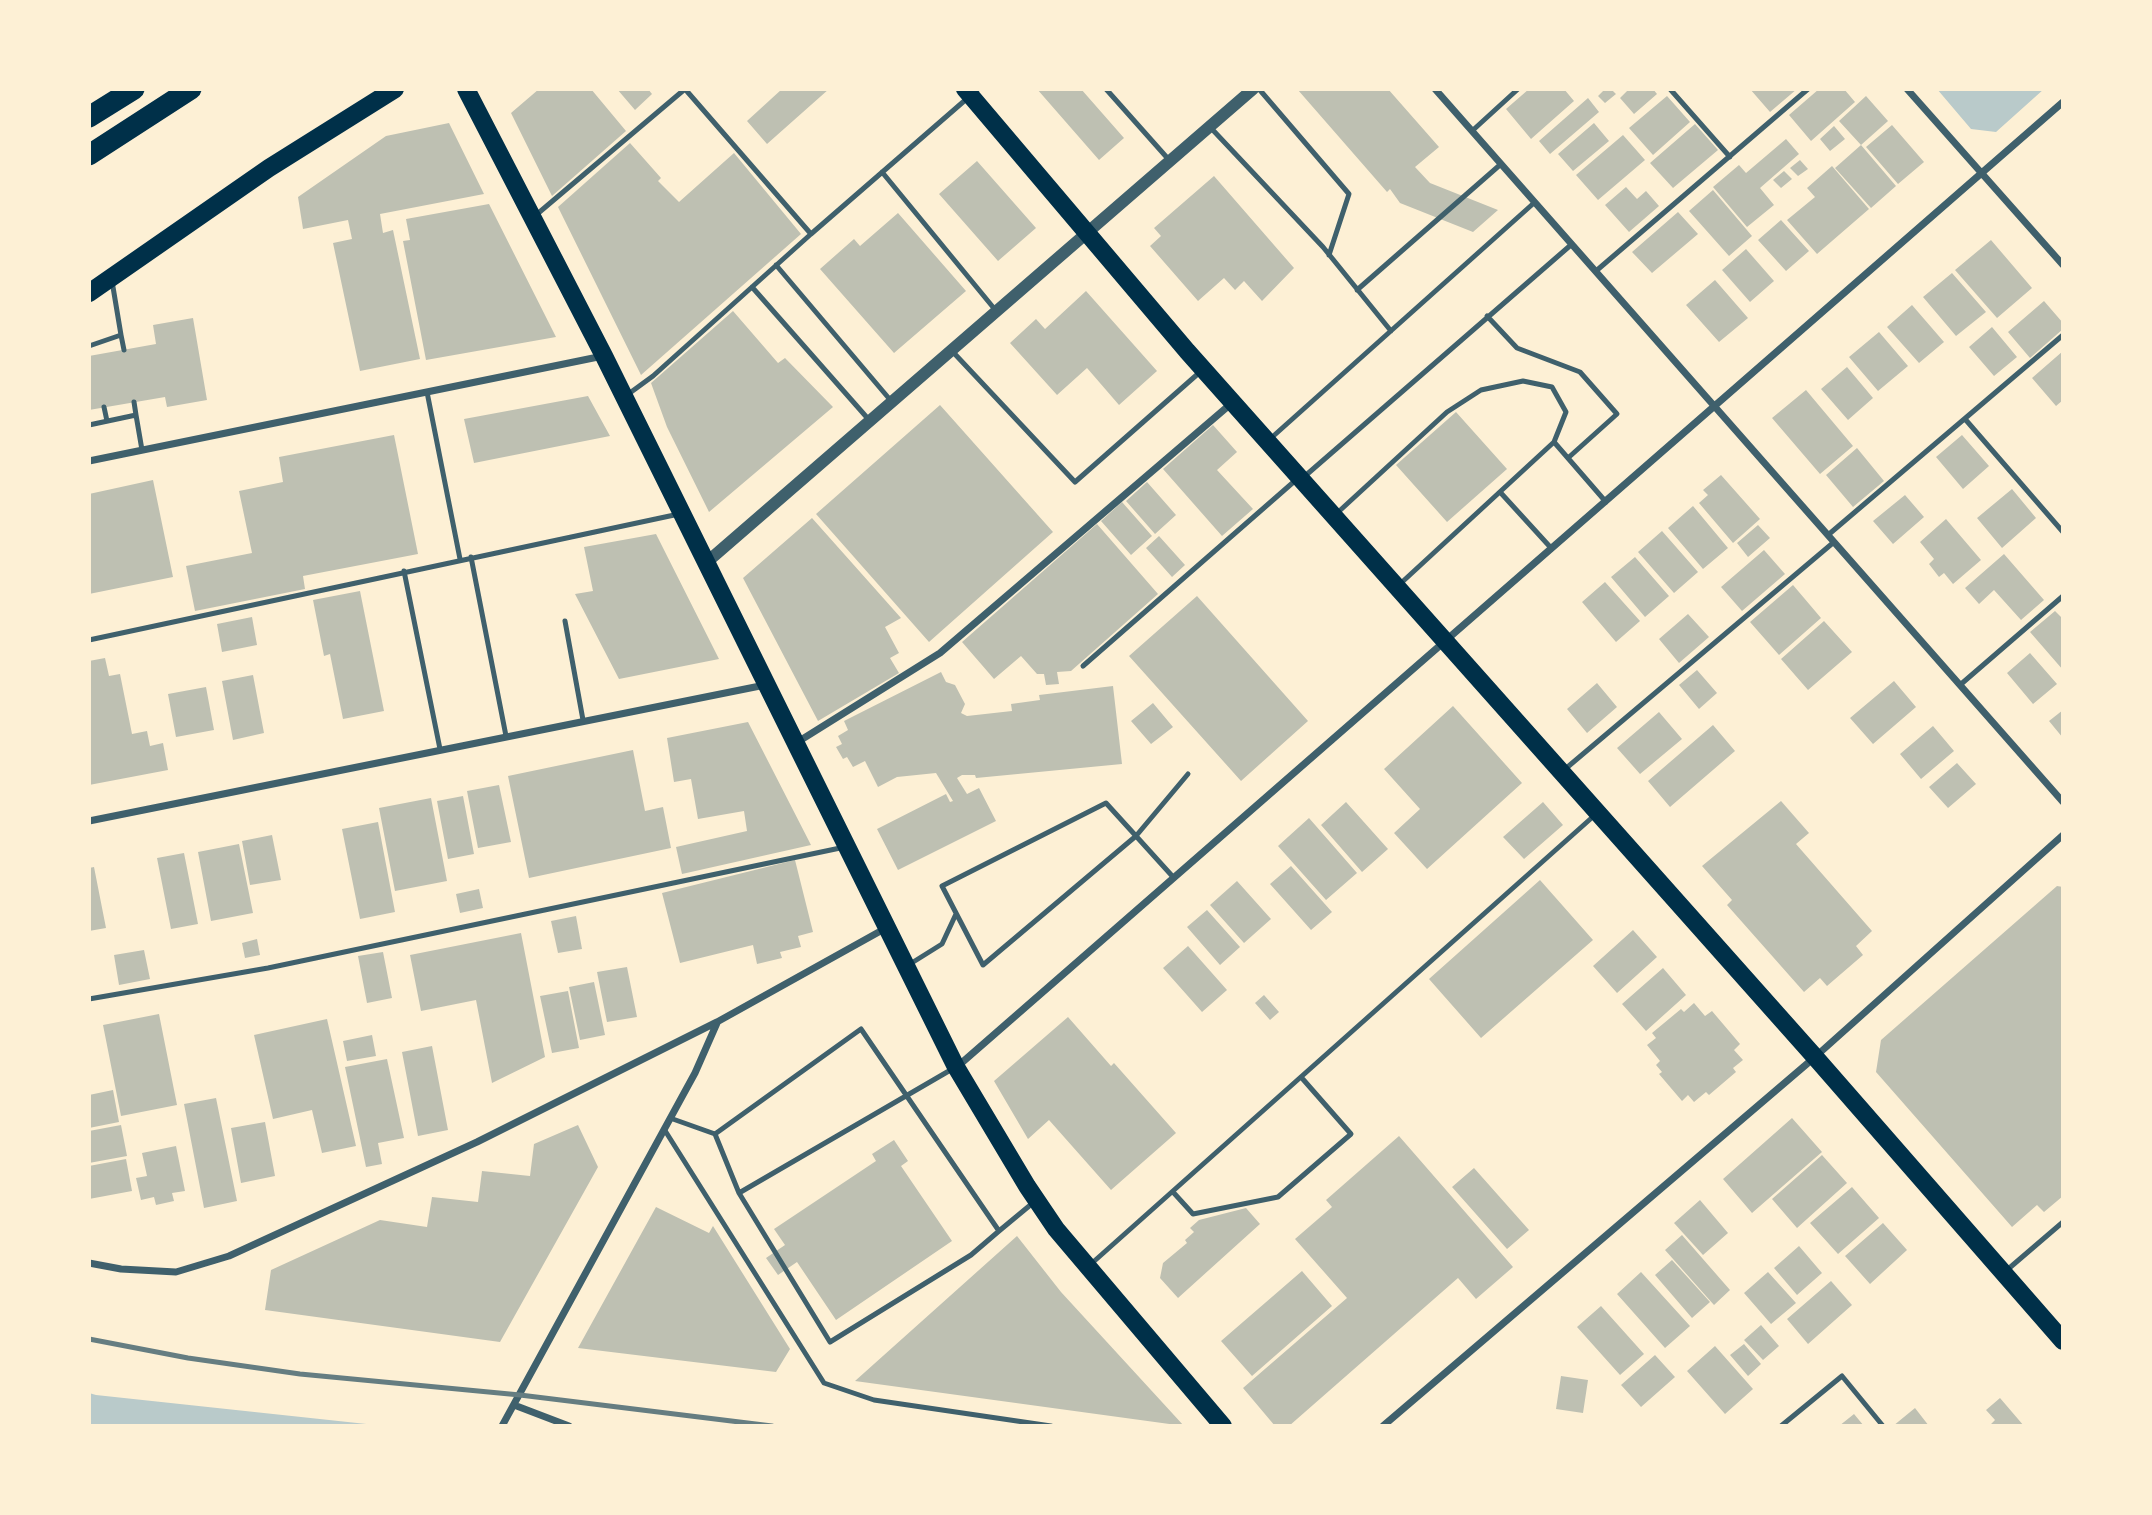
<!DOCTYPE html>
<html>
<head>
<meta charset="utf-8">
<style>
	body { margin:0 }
	#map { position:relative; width:2152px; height:1515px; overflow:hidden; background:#fdf0d5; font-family:"IBM Plex Serif",serif }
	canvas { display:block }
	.frame { position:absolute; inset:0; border:91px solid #fdf0d5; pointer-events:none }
</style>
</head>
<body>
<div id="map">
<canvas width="2152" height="1515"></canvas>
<div class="frame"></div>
</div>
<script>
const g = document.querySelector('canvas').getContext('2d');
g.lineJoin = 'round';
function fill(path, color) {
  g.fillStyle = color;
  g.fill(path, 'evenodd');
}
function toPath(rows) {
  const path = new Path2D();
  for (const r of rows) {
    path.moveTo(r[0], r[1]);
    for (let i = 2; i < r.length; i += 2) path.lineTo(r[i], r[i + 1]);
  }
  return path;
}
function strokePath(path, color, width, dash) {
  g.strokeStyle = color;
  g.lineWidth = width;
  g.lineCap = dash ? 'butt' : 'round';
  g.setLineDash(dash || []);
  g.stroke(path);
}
const green = toPath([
	[1937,89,2044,89,1996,132,1971,129],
	[89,1393,96,1395,385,1426,89,1426]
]);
const building = toPath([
	[539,89,591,89,626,131,552,196,511,113],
	[617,89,648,89,652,94,635,110],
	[782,89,829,89,767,144,747,121],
	[1037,89,1081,89,1124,138,1099,160],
	[1388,89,1439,147,1415,167,1430,183,1498,210,1473,232,1400,203,1390,189,1387,192,1298,90],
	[1529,89,1564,89,1574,101,1531,139,1506,109],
	[1605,89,1611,89,1616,94,1605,103,1598,96],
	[1629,89,1653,89,1657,94,1634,114,1620,98],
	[1750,89,1797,89,1770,112],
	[1819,89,1844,89,1855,102,1811,141,1789,115],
	[1667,96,1690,122,1653,155,1629,128],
	[1866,96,1888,121,1861,145,1839,121],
	[1588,98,1599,112,1550,154,1539,141],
	[449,123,484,194,380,214,383,233,393,230,420,359,360,371,333,243,352,239,348,220,303,229,298,197,386,136],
	[1594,123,1609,141,1573,171,1558,154],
	[1695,124,1718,150,1673,188,1650,163],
	[1892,125,1924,162,1898,184,1866,147],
	[1834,126,1845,139,1830,151,1820,139],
	[1623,135,1645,160,1598,200,1576,175],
	[1786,139,1799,154,1760,188,1774,205,1747,227,1713,187,1739,165,1746,173],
	[630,143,661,178,658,181,679,202,734,153,801,234,641,375,558,207],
	[1861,145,1896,186,1871,208,1835,168],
	[1800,160,1808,169,1798,176,1790,168],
	[977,161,1036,228,998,261,939,194],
	[1832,166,1869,209,1817,254,1787,220,1815,197,1807,188],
	[1784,171,1792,179,1781,188,1773,180],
	[1214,176,1294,268,1262,301,1244,281,1235,290,1224,278,1198,301,1150,246,1161,236,1154,228],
	[1626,187,1637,199,1646,191,1659,206,1629,232,1605,205],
	[1713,190,1752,236,1729,256,1689,211],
	[489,204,556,337,426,360,403,241,410,240,406,219],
	[1678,212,1698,234,1652,273,1632,252],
	[898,213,966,291,894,353,820,269,854,239,860,246],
	[1781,220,1809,251,1786,271,1758,240],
	[1991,240,2032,288,1997,318,1955,270],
	[1746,249,1774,281,1750,302,1722,270],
	[1952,273,1986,312,1956,336,1923,297],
	[1715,280,1748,318,1719,342,1686,305],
	[1086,291,1157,371,1119,405,1087,368,1057,395,1010,343,1036,319,1045,329],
	[2044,301,2063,323,2063,329,2030,358,2008,332],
	[1912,305,1944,342,1919,363,1887,327],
	[733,311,778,363,785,358,833,407,709,512,667,427,651,383],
	[193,318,207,400,167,407,165,397,89,410,89,356,156,344,153,325],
	[1992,327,2017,357,1994,376,1969,347],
	[1879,332,1908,366,1878,391,1849,357],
	[2063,351,2063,400,2056,406,2032,378],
	[1847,367,1873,398,1848,420,1821,389],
	[1806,390,1853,446,1820,474,1772,418],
	[588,396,610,436,474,463,464,419],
	[940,405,1053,532,929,642,816,514],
	[1456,412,1507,469,1447,522,1396,465],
	[1213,425,1237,452,1217,470,1253,509,1222,536,1163,469],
	[394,435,418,554,303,576,305,589,195,611,186,566,252,553,239,491,283,482,279,457],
	[1962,435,1989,466,1963,489,1936,457],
	[1857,448,1884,481,1853,507,1826,475],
	[1721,475,1760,519,1733,543,1699,503,1708,495,1703,490],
	[153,480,173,577,89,594,89,494],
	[1147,482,1176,515,1155,534,1126,501],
	[2012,489,2036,518,2002,548,1977,518],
	[1905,495,1924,517,1893,544,1873,521],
	[1122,502,1152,536,1131,555,1101,521],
	[1693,506,1728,548,1703,569,1668,528],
	[812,518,901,618,885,627,899,653,890,658,899,673,818,721,743,578],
	[1946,519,1981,560,1953,584,1944,573,1939,577,1929,564,1934,559,1920,542],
	[1097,524,1158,594,1071,671,1057,672,1059,684,1046,685,1044,674,1037,674,1021,656,994,679,962,642],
	[1758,525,1770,538,1748,557,1737,543],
	[1662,531,1698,572,1674,593,1638,552],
	[656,534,719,659,619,679,575,594,593,591,584,547],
	[1159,536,1185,565,1172,577,1146,548],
	[1764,550,1785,574,1742,611,1721,587],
	[2004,554,2044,600,2021,620,1994,590,1979,604,1965,588],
	[1635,557,1669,596,1645,617,1611,577],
	[1605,582,1640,621,1616,642,1582,602],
	[1793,585,1821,618,1779,655,1750,622],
	[360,591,384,711,343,719,330,654,324,656,313,600],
	[1197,596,1308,721,1241,781,1129,656],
	[2055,611,2063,619,2063,670,2030,632],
	[1688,614,1709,637,1679,663,1659,639],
	[252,617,257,645,222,652,217,624],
	[1824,621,1852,652,1808,690,1781,659],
	[2030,653,2057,684,2033,704,2007,673],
	[105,658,109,676,120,674,132,734,147,731,150,746,163,743,168,770,89,785,89,661],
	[1697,670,1717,693,1699,709,1679,685],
	[941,672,946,682,955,685,965,704,961,713,967,716,1012,711,1011,704,1040,700,1039,695,1113,686,1122,764,976,778,975,775,962,775,957,778,967,794,979,788,996,821,898,870,877,829,946,794,950,802,953,801,936,773,897,777,878,787,865,761,853,767,847,757,843,759,836,747,842,744,838,736,848,730,844,721],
	[253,675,264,733,233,740,222,681],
	[1894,681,1916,707,1873,744,1850,718],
	[1597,683,1617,707,1587,733,1567,709],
	[206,687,214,730,176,737,168,694],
	[1153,703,1173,727,1151,744,1131,721],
	[1453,706,1522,783,1427,869,1394,833,1420,809,1384,769],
	[2063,710,2063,738,2049,721],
	[1659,712,1682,739,1640,774,1617,748],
	[748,722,811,845,682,874,676,847,747,831,744,811,698,819,691,779,674,782,667,738],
	[1713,725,1735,751,1670,807,1648,781],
	[1933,726,1954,751,1921,779,1900,754],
	[633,750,645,811,663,807,671,848,529,878,508,776],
	[1957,763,1976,784,1948,808,1929,787],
	[499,785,511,842,478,848,467,791],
	[463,796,474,854,448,859,437,801],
	[431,798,447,881,395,891,379,808],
	[1781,801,1809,833,1796,844,1872,931,1856,946,1863,955,1827,986,1820,978,1804,992,1727,905,1732,900,1702,866],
	[1346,802,1388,849,1362,872,1321,825],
	[1543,802,1563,825,1524,859,1503,837],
	[1309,818,1357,873,1326,900,1278,846],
	[378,822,395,912,360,919,342,829],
	[272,835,281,880,250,885,242,841],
	[239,844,253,913,211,921,198,852],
	[184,853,198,924,171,929,157,858],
	[795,860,813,932,798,936,801,947,780,952,782,958,757,964,753,945,680,963,662,893],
	[1291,866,1332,912,1311,930,1270,884],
	[94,867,106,928,89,931,89,868],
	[1540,880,1593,940,1481,1038,1429,979],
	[1237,881,1271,919,1244,943,1210,905],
	[2057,886,2063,887,2063,1196,2044,1212,2037,1205,2012,1227,1876,1072,1881,1040],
	[479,889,483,908,460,913,456,894],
	[1207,910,1240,947,1220,965,1187,927],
	[576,916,582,949,558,953,551,921],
	[1633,930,1657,957,1617,993,1593,966],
	[521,933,545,1057,492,1083,476,1000,421,1011,410,955],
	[257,939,260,955,245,958,242,943],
	[1188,946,1227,990,1202,1012,1163,968],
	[144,950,150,979,119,985,114,955],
	[383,952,392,998,367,1003,358,956],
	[627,967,637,1017,607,1022,597,972],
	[1663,968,1686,995,1646,1031,1622,1004],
	[594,982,605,1035,580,1040,569,987],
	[568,991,579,1048,552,1053,540,996],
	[1264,995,1279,1012,1270,1020,1255,1003],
	[1694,1003,1705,1016,1712,1011,1740,1044,1734,1050,1743,1060,1733,1068,1736,1072,1709,1095,1706,1092,1694,1102,1688,1095,1682,1101,1659,1074,1662,1072,1656,1065,1660,1061,1647,1045,1656,1038,1652,1033,1681,1009,1684,1012],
	[159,1014,177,1105,121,1116,103,1025],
	[1068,1017,1111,1066,1114,1063,1176,1133,1111,1190,1049,1120,1028,1139,994,1081],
	[327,1019,356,1146,322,1153,312,1110,273,1119,254,1035],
	[372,1035,376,1056,347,1061,343,1041],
	[432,1046,448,1130,418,1136,402,1052],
	[387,1059,404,1138,378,1143,382,1164,366,1167,345,1067],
	[113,1090,119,1122,89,1128,89,1095],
	[216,1098,237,1201,204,1208,184,1104],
	[1792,1118,1822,1152,1752,1213,1723,1179],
	[265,1122,275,1176,241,1183,231,1128],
	[121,1125,127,1156,89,1163,89,1131],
	[578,1125,598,1167,500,1342,265,1310,271,1270,380,1220,427,1227,432,1197,478,1202,482,1171,530,1176,534,1144],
	[1399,1136,1513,1267,1476,1299,1458,1278,1289,1426,1275,1426,1243,1388,1347,1298,1295,1239,1332,1207,1326,1200],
	[894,1140,908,1161,901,1166,952,1241,836,1320,797,1262,778,1275,766,1258,785,1245,774,1229,876,1161,872,1154],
	[176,1146,185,1191,172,1193,174,1201,156,1205,154,1197,141,1200,136,1178,147,1176,142,1153],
	[1822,1155,1847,1183,1797,1228,1772,1199],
	[126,1159,132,1191,89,1199,89,1166],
	[1474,1168,1529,1230,1507,1249,1452,1187],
	[1852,1187,1879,1218,1838,1254,1810,1223],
	[1700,1200,1728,1233,1703,1255,1674,1223],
	[656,1207,709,1233,713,1226,790,1349,776,1372,578,1348],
	[1246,1208,1260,1224,1178,1298,1160,1278,1163,1263,1187,1243,1185,1240,1194,1232,1190,1228,1199,1220],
	[1883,1223,1907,1250,1870,1284,1845,1256],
	[1682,1235,1730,1290,1714,1305,1665,1250],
	[1017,1236,1061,1292,1184,1426,855,1381],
	[1799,1246,1822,1273,1797,1295,1774,1268],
	[1672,1260,1710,1302,1692,1318,1655,1275],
	[1302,1271,1332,1306,1252,1376,1221,1341],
	[1641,1272,1690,1326,1665,1348,1617,1294],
	[1768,1272,1796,1303,1771,1324,1744,1293],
	[1831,1281,1852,1305,1808,1344,1787,1319],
	[1601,1306,1644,1354,1620,1375,1577,1327],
	[1761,1325,1779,1346,1763,1360,1744,1340],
	[1744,1344,1761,1364,1748,1376,1730,1355],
	[1715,1346,1753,1389,1725,1414,1687,1371],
	[1655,1355,1675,1377,1641,1407,1621,1385],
	[1561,1376,1588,1380,1583,1413,1556,1409],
	[2000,1398,2024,1426,1989,1426,1995,1420,1986,1410],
	[1915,1408,1929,1426,1893,1426],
	[1854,1414,1864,1426,1839,1426]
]);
const service = toPath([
	[685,89,811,234,978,89],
	[1106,89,1170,161],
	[1259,89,1349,194,1329,255],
	[1670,89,1730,157],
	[1210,127,1323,247,1391,331],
	[1472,131,1518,89],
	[882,172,997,312],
	[536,215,685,89],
	[776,265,892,402],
	[1596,271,1808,89],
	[752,287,870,421],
	[1357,290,1501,164],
	[1487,316,1517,348,1580,372,1617,414,1568,458],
	[121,335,124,350],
	[89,346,121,335,112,281],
	[952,351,1075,482,1200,372],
	[427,392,460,559],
	[627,395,653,376,811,234],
	[104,407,107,421],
	[136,415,142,450],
	[1965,419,2063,532],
	[89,425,136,415,134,402],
	[1270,439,1535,202],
	[1554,442,1606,502],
	[1305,476,1572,244],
	[1500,492,1552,549],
	[1335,515,1447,412,1481,390,1523,381,1552,387,1566,412,1554,442,1400,584],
	[1828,535,2063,335],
	[471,557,506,736],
	[404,571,440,749],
	[565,621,583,720],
	[89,640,679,514],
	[1083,666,1297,479],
	[1960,685,2063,596],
	[1564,770,1834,542],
	[1174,878,1136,836,1106,803,942,886,983,965,1136,836,1188,774],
	[910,964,942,944,956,914],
	[89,999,268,968,845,847],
	[670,1118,715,1134],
	[664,1129,824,1383,874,1400,1051,1426],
	[1173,1192,1193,1214,1278,1197,1351,1134,1301,1077],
	[739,1193,954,1068],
	[999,1231,861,1029,715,1134,739,1193,830,1342,971,1255,999,1231,1034,1202],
	[1091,1264,1596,814],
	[2007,1270,2063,1222],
	[1781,1426,1842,1376,1883,1426]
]);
const minor = toPath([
	[1435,89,2063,802],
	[1907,89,2063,265],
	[89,461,603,356],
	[796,743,940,653,1233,402],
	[89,821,765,685],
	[958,1066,2063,102],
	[89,1263,121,1269,176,1272,229,1256,477,1142,717,1022,886,928],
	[514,1405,569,1426],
	[502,1426,695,1073,717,1023],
	[1383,1426,1815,1057,2063,835]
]);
const tertiary = toPath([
	[707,562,1253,89]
]);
const primary = toPath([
	[466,89,604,356,956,1067,1027,1186,1056,1229,1223,1426],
	[965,89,1187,351,1815,1057,2063,1341],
	[89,293,269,168,395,89]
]);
const motorway = toPath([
	[89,117,134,89],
	[89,155,191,89]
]);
const rail = toPath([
	[89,1339,188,1358,300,1374,520,1395,772,1426]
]);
fill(green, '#b9caca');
fill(building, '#bec0b2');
strokePath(service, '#3f606c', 5);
strokePath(minor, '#3f606c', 7);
strokePath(tertiary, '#3f606c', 12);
strokePath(primary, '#003049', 18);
strokePath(motorway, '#003049', 21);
strokePath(rail, '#657d81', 5);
</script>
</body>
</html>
